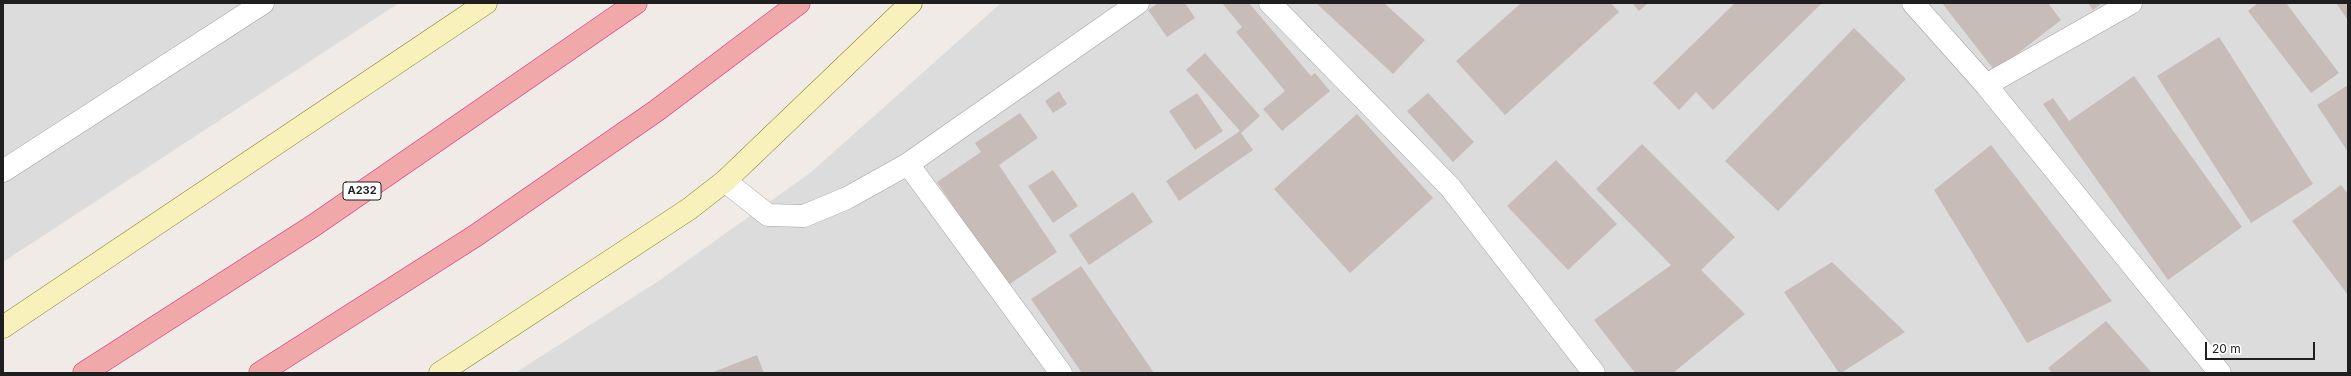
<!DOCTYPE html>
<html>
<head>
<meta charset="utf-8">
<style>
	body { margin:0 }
	#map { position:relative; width:2351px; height:376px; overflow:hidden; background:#f0ebe6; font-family:Inter,sans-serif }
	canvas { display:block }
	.frame { position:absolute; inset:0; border:4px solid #1f1f1f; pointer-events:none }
	.scale { position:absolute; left:2205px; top:342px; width:110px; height:18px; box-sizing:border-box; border:2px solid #1f1f1f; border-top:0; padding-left:5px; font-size:12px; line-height:14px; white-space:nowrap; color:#1f1f1f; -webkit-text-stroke:3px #fff; paint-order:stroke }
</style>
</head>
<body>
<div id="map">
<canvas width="2351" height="376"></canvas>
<div class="frame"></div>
<div class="scale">20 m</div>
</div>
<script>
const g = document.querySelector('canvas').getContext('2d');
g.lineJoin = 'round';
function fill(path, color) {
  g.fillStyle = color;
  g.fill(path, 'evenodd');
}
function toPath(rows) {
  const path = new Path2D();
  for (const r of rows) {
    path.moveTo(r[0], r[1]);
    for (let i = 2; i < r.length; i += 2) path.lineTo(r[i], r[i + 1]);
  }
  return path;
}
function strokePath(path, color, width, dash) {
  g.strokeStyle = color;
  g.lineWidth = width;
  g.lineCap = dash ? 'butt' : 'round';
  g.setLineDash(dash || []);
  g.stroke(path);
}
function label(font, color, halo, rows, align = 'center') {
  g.font = font + ' Inter,sans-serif';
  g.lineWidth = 3;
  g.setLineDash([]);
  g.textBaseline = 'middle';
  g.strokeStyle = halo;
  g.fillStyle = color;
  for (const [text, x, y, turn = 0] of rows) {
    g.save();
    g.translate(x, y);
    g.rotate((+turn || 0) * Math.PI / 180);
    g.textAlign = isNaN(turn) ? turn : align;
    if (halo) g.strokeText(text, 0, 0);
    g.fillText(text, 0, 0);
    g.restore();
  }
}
const residential = toPath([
	[3,3,399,3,3,262],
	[1001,3,2348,3,2348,373,515,373,660,280,810,173]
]);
const building = toPath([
	[1158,3,1185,3,1195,18,1167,37,1148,10],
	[1222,3,1249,3,1311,76,1315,73,1330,91,1282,131,1263,109,1285,91,1236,32,1242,27],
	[1316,3,1384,3,1425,40,1393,74],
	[1521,3,1611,3,1619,12,1505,115,1456,61],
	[1632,3,1648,3,1639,11],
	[1735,3,1822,3,1713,110,1696,92,1679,110,1653,83],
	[1942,3,2048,3,2061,20,1995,71],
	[2088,3,2102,3,2093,10],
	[2258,3,2286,3,2339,73,2311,93,2248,11],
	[2336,3,2348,3,2348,20],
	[1854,28,1906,79,1778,211,1725,161],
	[2219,37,2313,184,2251,223,2157,76],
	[1205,53,1260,116,1241,133,1253,150,1179,201,1166,181,1240,131,1186,70],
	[2134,76,2242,227,2168,280,2043,104,2053,98,2069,121],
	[2348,85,2348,152,2317,105],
	[1059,91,1067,104,1053,113,1045,101],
	[1197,93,1223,131,1195,150,1169,111],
	[1428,93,1474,142,1453,162,1407,111],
	[1020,113,1038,138,999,165,1057,252,1007,286,937,182,981,152,975,143],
	[1357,114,1433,198,1350,273,1274,189],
	[1642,144,1735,237,1701,270,1745,314,1673,373,1635,373,1594,320,1671,265,1596,189],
	[1991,145,2112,301,2027,343,1934,190],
	[1556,160,1617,224,1568,270,1507,206],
	[1053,170,1078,206,1053,223,1028,186],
	[2341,185,2348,194,2348,295,2292,221],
	[1133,192,1153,222,1089,265,1069,235],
	[1832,262,1905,332,1841,373,1839,373,1784,292],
	[1081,266,1154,373,1082,373,1031,299],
	[2106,321,2152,373,2052,373,2048,368],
	[757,355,764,373,711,373]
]);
const minor = toPath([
	[1270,3,1450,187,1594,373],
	[1913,3,1986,85,2220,373],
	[1986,85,2131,3],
	[908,164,1061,373],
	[3,171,263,3],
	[725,181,768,215,804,216,847,198,908,164,1138,3]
]);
const secondary = toPath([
	[3,327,486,3],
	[440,373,689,209,725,181,911,3]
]);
const trunk = toPath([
	[84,373,313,226,636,3],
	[260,373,475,236,656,111,799,3]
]);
const shields = [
	[362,191,38]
];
const shieldNames = [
	["A232",362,191]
];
fill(residential, '#dddcdd');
fill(building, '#c8bcb9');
strokePath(minor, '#a0a0a0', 23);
strokePath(secondary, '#776e06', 23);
strokePath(trunk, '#d92885', 23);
strokePath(minor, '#fff', 22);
strokePath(secondary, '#f9f1bb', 22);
strokePath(trunk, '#f0a9a8', 22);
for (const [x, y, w] of shields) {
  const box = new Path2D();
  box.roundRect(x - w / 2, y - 9, w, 18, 3);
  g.fillStyle = '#fff';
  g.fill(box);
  strokePath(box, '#1f1f1f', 1);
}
label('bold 11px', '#1f1f1f', null, shieldNames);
</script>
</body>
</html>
